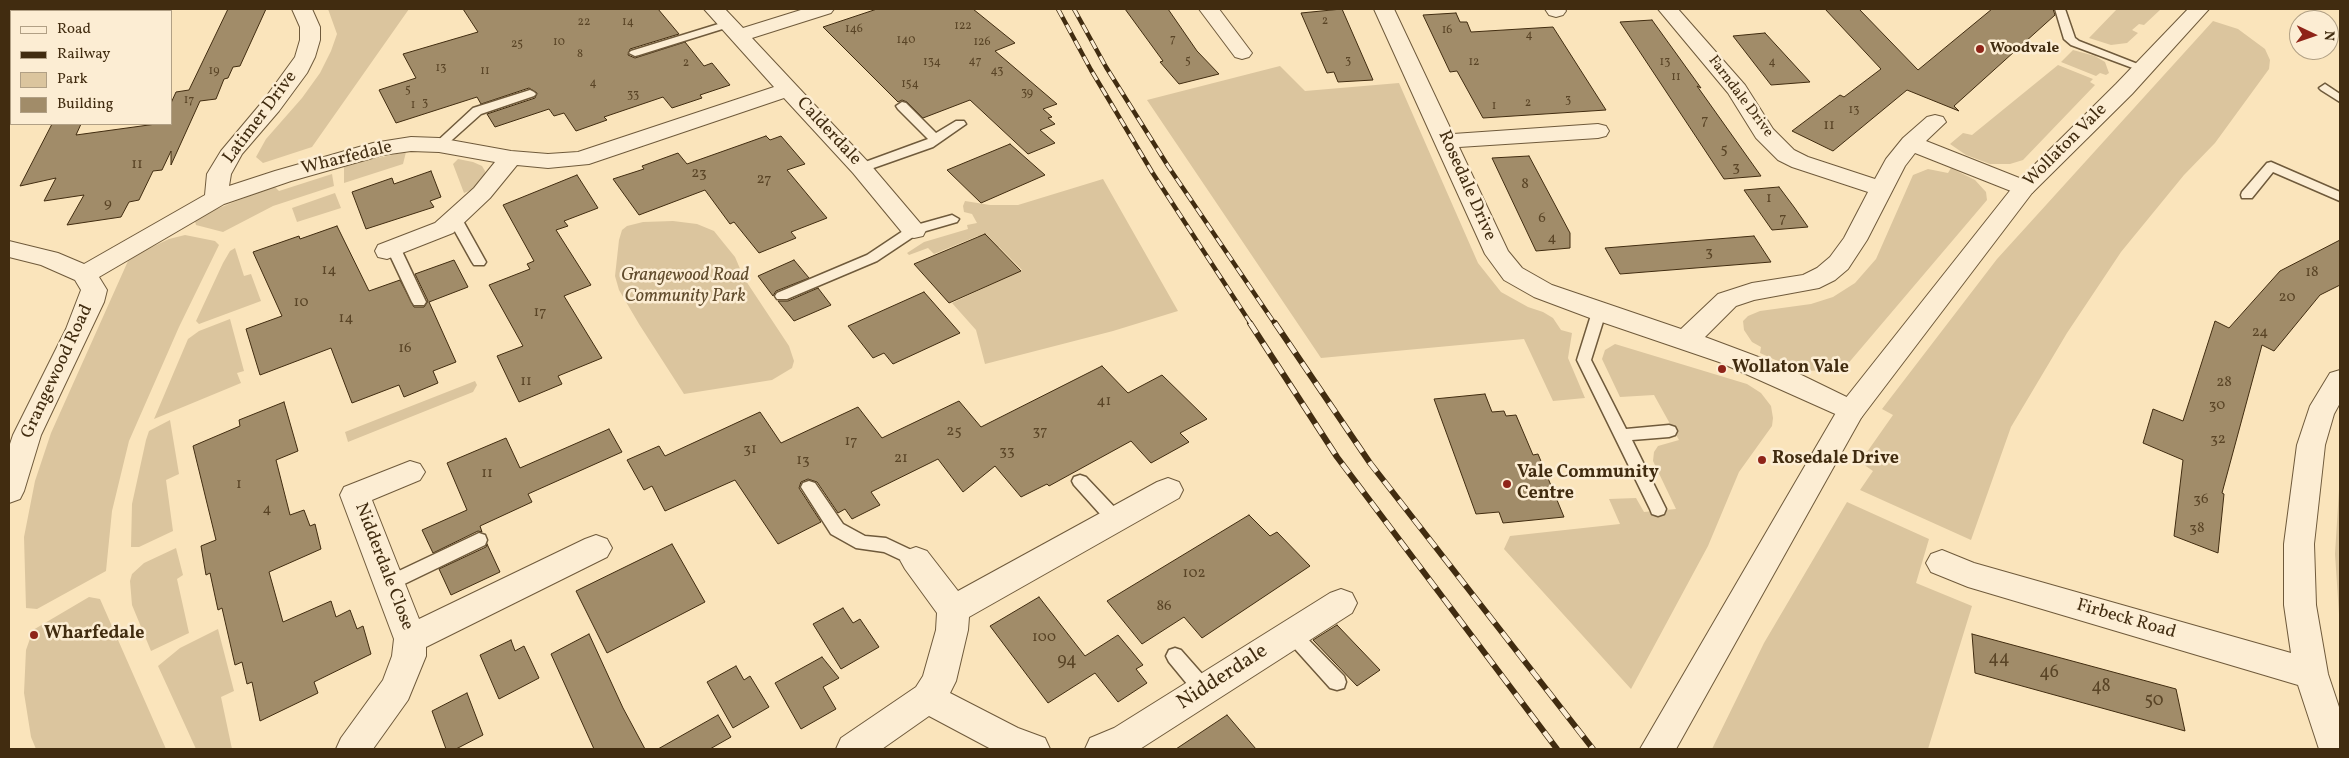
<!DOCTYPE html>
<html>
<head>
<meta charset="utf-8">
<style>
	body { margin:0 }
	#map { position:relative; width:2349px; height:758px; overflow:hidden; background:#fae4bb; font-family:Vollkorn,serif }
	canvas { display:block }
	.frame { position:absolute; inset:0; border:10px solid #412c10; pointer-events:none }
	.legend { position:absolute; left:10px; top:10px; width:162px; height:115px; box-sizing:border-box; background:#fcedd3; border:1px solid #b1a085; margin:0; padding:6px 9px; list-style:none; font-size:15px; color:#412c10 }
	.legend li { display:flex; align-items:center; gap:10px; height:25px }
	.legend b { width:25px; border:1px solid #b1a085 }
	.north { position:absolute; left:2289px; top:10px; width:50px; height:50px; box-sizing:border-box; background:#fcedd3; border:1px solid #b1a085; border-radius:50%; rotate:93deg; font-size:14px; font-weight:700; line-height:20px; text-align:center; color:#412c10 }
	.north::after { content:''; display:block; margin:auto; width:18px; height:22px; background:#8f2418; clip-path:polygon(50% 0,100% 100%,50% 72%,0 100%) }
</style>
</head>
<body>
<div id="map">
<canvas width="2349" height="758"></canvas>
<div class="frame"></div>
<ul class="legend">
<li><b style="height:6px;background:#fcedd3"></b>Road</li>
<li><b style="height:6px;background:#412c10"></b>Railway</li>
<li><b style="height:14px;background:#dbc59e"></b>Park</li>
<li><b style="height:14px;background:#a18c69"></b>Building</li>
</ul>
<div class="north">N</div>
</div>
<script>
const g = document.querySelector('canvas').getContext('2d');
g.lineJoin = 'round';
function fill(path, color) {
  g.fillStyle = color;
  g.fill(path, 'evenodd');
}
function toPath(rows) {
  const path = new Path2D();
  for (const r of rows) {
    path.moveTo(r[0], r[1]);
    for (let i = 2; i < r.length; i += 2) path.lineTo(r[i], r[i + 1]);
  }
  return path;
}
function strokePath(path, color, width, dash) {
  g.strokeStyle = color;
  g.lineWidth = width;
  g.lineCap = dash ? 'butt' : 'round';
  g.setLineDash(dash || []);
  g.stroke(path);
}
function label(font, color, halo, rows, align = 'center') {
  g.font = font + ' Vollkorn,serif';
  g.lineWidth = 5;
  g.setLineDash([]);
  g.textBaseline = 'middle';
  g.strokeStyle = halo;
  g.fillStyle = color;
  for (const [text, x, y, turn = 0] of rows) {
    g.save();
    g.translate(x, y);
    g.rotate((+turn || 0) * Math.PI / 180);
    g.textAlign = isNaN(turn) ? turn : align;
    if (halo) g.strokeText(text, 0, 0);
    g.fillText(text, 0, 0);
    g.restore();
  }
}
const green = toPath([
	[328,9,409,9,312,147,263,163,256,157,266,139,302,98,320,73,331,51,337,34],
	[2117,9,2161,9,2144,25,2139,24,2132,30,2138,33,2127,43,2111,45,2089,38],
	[2213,21,2238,29,2265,49,2270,60,2269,69,2215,143,2184,175,2121,252,2067,333,2011,427,1971,540,1860,490,1873,471,1860,462,1893,415,1882,409,1997,259],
	[2073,50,2095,56,2105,62,2109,73,2106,75,2100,73,2096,76,2061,62],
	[2058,65,2093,79,2090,82,2095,85,2023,160,2010,164,1990,164,1966,155,1950,144,1963,133,1972,135],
	[1280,66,1305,91,1399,83,1478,263,1501,292,1528,307,1543,312,1553,318,1561,330,1572,333,1568,358,1585,398,1553,401,1524,339,1321,358,1147,100],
	[406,152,403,164,344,183,344,165],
	[458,159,473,162,482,166,485,171,484,179,476,188,464,193,453,164],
	[1951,168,1975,180,1986,192,1987,200,1846,366,1842,369,1833,370,1805,371,1791,367,1760,353,1761,347,1752,342,1744,330,1743,321,1748,316,1760,311,1811,304,1833,297,1855,283,1876,259,1913,175,1928,169,1948,173],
	[332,174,334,186,273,206,223,232,196,225,195,221,207,213,251,195,275,187,279,191],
	[1103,179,1178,311,1113,331,985,364,976,330,952,303,1022,270,999,247,991,250,978,236,934,254,928,248,909,255,907,253,924,242,968,229,967,225,977,223,972,214,964,212,963,206,965,201,990,205,1018,205],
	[335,193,341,208,297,222,292,208],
	[673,221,697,224,714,231,722,241,735,257,744,278,789,346,794,361,792,368,772,380,684,394,639,324,619,290,615,276,619,240,622,230,627,226,643,222],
	[185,235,215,241,219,245,179,327,129,441,112,511,106,571,37,609,26,608,24,537,35,481,51,433,128,261,137,254,169,239],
	[235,248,244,276,251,274,261,301,199,324,196,321,223,263,230,251],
	[230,319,244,371,237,373,241,383,154,419,188,339,199,331],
	[1615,344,1747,384,1761,393,1771,406,1773,418,1772,426,1739,472,1708,546,1631,689,1504,549,1510,536,1620,524,1609,499,1636,498,1644,512,1676,509,1653,461,1654,452,1658,446,1679,440,1654,395,1620,397,1602,359,1605,350],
	[475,381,477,385,473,392,348,442,345,432],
	[170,420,179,474,166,480,173,531,139,547,131,547,132,504,146,440,149,431],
	[2340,474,2340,629,2335,554],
	[1847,502,1929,539,1916,583,1972,606,1928,749,1712,749,1764,643],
	[176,548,183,575,177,579,189,633,151,651,132,605,130,581,132,574,144,563],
	[89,597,100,599,166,749,36,749,31,737,24,693,26,650,33,630],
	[218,629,234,691,221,697,232,749,196,749,158,666,180,648]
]);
const building = toPath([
	[228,9,266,9,240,66,233,67,228,78,224,79,216,99,200,101,171,165,171,151,162,170,153,171,139,200,129,202,121,217,67,225,84,195,44,201,56,178,20,186,52,124,81,124,76,135,156,124,171,124,171,103,176,92,189,90,228,9],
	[463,9,658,9,679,34,630,49,628,55,635,58,685,42,704,66,712,63,730,85,700,95,702,98,672,108,663,97,604,117,607,120,576,131,564,113,554,116,549,109,495,127,487,114,535,98,537,93,529,88,481,104,477,97,396,123,379,90,416,78,403,54,478,32,463,9],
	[877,9,973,9,1015,43,995,51,1057,104,1043,109,1052,117,1048,118,1055,124,1040,130,1055,143,1028,154,970,100,923,118,907,102,902,100,898,102,823,27,877,9],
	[1125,9,1168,9,1197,51,1219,74,1179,84,1160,62,1163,61,1125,9],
	[1342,9,1373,80,1338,82,1334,72,1327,73,1301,13,1342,9],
	[1825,9,1859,9,1918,70,1992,9,2053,9,2055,15,1954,106,1959,111,1907,90,1833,151,1792,131,1840,95,1844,97,1881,69,1825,9],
	[1456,13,1460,22,1467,22,1471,32,1553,27,1606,110,1483,118,1457,71,1450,72,1423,15,1456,13],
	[1652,20,1701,88,1697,86,1761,176,1724,179,1722,176,1620,22,1652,20],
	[1765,33,1810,82,1771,85,1733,36,1765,33],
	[766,136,770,140,781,136,805,164,787,170,827,218,791,232,796,238,759,253,734,222,730,224,705,190,639,215,613,179,644,169,642,166,678,153,687,164,766,136],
	[1010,144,1045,175,981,203,947,170,1010,144],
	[1529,156,1570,233,1570,248,1536,251,1492,158,1529,156],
	[431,171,441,197,430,201,434,207,366,229,352,192,392,178,394,184,431,171],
	[577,175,598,208,564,221,568,226,556,230,591,285,564,296,602,358,558,376,562,384,519,402,497,356,523,346,489,285,530,269,527,264,534,261,503,205,577,175],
	[1779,187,1794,207,1808,227,1772,230,1744,190,1779,187],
	[337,226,369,291,400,280,414,307,424,307,428,301,415,274,454,260,468,287,429,302,456,362,433,371,438,383,404,397,399,385,352,403,331,348,260,375,246,329,282,316,253,252,299,236,300,239,337,226],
	[985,234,1021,271,949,303,914,264,985,234],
	[1754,236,1771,262,1620,274,1605,248,1754,236],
	[2340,240,2340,285,2320,295,2274,351,2262,345,2222,493,2224,494,2218,553,2174,536,2183,460,2143,443,2153,409,2183,421,2215,321,2229,328,2280,271,2340,240],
	[794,260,809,278,776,291,773,296,758,276,794,260],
	[818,288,831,305,794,321,778,301,788,301,818,288],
	[924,292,960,333,893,364,884,353,873,358,848,326,924,292],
	[1102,366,1128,393,1162,375,1207,419,1180,433,1189,442,1151,463,1131,441,1049,486,1047,484,1021,497,995,466,963,492,938,459,871,492,880,505,852,519,845,509,838,513,817,482,808,479,801,482,799,488,821,522,778,544,735,480,665,511,652,486,644,490,627,460,659,446,665,456,760,412,781,443,858,407,882,438,959,401,981,427,1102,366],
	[1485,394,1492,412,1504,411,1506,416,1516,415,1533,455,1538,454,1564,517,1503,523,1499,512,1476,514,1434,399,1485,394],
	[284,402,298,451,276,460,290,515,304,510,310,526,315,524,321,549,269,572,283,622,331,601,336,617,350,610,357,629,363,626,371,654,314,682,318,693,260,721,252,682,247,684,242,662,235,665,222,608,218,610,210,573,206,575,201,546,216,540,193,446,240,426,239,420,284,402],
	[609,429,622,452,528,494,532,502,480,526,482,532,478,531,433,553,422,530,467,510,447,463,506,438,520,468,609,429],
	[1249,515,1270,536,1277,532,1310,566,1202,638,1184,617,1142,644,1107,601,1249,515],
	[487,544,500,572,451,595,439,569,486,547,487,544],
	[672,544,705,602,607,653,576,591,672,544],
	[1039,597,1085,656,1118,635,1143,665,1136,669,1147,683,1118,702,1095,673,1048,703,990,626,1039,597],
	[843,608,853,623,860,619,879,647,841,669,813,624,843,608],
	[1337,625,1380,670,1357,686,1313,640,1337,625],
	[589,634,623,708,645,749,594,749,551,654,589,634],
	[1972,634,2176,689,2185,731,1975,673,1972,634],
	[511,640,515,651,524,646,539,678,499,699,480,655,511,640],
	[822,657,839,678,823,687,836,709,801,729,775,683,822,657],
	[736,666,744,680,750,676,769,707,733,728,707,682,736,666],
	[467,693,483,735,456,749,446,749,432,711,467,693],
	[718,715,731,737,710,749,658,749,718,715],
	[1227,715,1256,749,1176,749,1227,715]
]);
const service = toPath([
	[2055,9,2065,9,2075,38,2079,41,2148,68,2146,70,2138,70,2071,45,2064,39,2055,9],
	[728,21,732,22,732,26,639,55,635,56,629,53,631,51,728,21],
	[2325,84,2340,94,2340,102,2321,90,2319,88,2325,84],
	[530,90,534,92,536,94,534,96,481,114,443,148,439,149,433,145,473,108,530,90],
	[902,102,906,103,936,133,956,121,964,121,966,124,933,147,865,171,857,171,855,168,857,165,928,139,898,109,896,106,902,102],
	[2271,162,2340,192,2340,201,2273,172,2252,198,2242,198,2241,195,2242,192,2267,163,2271,162],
	[455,215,462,219,486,262,484,265,474,265,472,262,448,219,455,215],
	[952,215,959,219,957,222,919,233,877,261,787,299,777,299,775,296,777,293,867,255,909,227,952,215],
	[394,245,401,249,426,302,424,305,414,305,412,302,387,249,394,245],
	[1599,307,1604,309,1606,312,1591,360,1626,429,1669,425,1675,427,1677,431,1675,435,1669,437,1632,440,1666,509,1664,514,1658,516,1652,514,1650,509,1577,360,1592,312,1594,309,1599,307],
	[1080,475,1086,477,1121,514,1123,519,1121,524,1115,526,1109,524,1074,485,1072,481,1074,477,1080,475],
	[809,481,815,483,843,524,865,536,886,538,922,555,925,560,922,565,916,567,884,552,856,548,831,534,801,487,803,483,809,481],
	[479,533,485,535,487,540,485,545,396,588,390,590,384,588,381,583,384,578,479,533],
	[1292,626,1298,629,1344,676,1346,682,1344,688,1337,690,1330,688,1286,639,1283,634,1286,629,1292,626],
	[1175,648,1181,650,1211,684,1213,690,1211,696,1204,698,1197,696,1169,662,1166,656,1169,650,1175,648]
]);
const minor = toPath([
	[292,9,312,9,320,27,320,40,315,57,307,73,279,111,242,154,231,174,229,186,275,171,373,143,411,137,439,138,511,151,548,154,578,152,774,87,704,9,725,9,743,28,804,9,834,9,831,13,752,38,869,163,926,230,923,236,914,238,905,236,853,173,784,98,589,164,548,168,517,165,490,198,453,233,387,259,378,257,375,251,378,245,435,223,474,188,495,162,439,152,411,151,383,155,291,181,224,204,99,277,107,290,104,302,41,435,24,491,20,499,9,503,9,447,13,435,66,329,81,290,75,280,41,265,9,257,9,241,58,253,84,264,205,195,207,174,221,151,263,101,295,57,300,40,300,27,292,9],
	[1199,9,1219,9,1252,53,1249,57,1242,59,1235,57,1199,9],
	[1374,9,1394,9,1453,134,1598,124,1606,126,1609,131,1606,136,1598,138,1459,147,1508,251,1522,268,1552,285,1681,329,1718,294,1752,283,1803,275,1817,268,1830,257,1844,238,1868,192,1792,167,1778,160,1756,138,1728,93,1658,9,1678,9,1745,85,1773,129,1794,150,1808,157,1875,179,1886,159,1903,138,1927,117,1935,115,1943,117,1946,122,1926,141,2032,183,2036,188,2032,193,2024,195,2016,193,1915,153,1905,166,1867,240,1848,269,1835,280,1819,288,1754,300,1736,306,1705,337,1785,367,1861,404,1865,411,1861,418,1851,421,1719,362,1590,318,1534,297,1504,280,1485,254,1374,9],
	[1545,9,1565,9,1566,11,1563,15,1556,17,1549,15,1545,9],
	[2340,370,2340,403,2334,414,2325,445,2314,544,2316,605,2328,674,2340,710,2340,749,2319,749,2298,685,1968,587,1931,572,1926,563,1931,554,1942,550,1974,563,2291,653,2284,605,2284,544,2297,445,2310,406,2330,373,2340,370],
	[410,461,420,464,425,472,420,480,372,500,419,619,585,539,596,535,607,539,612,548,607,557,426,647,426,656,408,700,373,749,336,749,341,738,383,680,392,656,394,639,340,495,344,487,410,461],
	[1168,478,1179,482,1183,490,1179,498,969,617,968,630,956,681,950,693,1018,728,1045,738,1050,749,991,749,929,716,882,749,836,749,841,738,916,687,923,676,936,630,937,613,905,569,900,560,905,551,916,547,927,551,958,591,1157,482,1168,478],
	[1341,589,1352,593,1357,603,1352,613,1140,749,1085,749,1090,738,1114,728,1330,593,1341,589]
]);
const tertiary = toPath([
	[2188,9,2209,9,2132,94,2032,193,1861,418,1676,749,1640,749,1841,404,2016,183,2116,84,2188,9]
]);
const railFar1 = toPath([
	[1058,9,1091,70,1152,172,1251,324],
	[1074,9,1106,67,1168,166,1275,324]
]);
const rail = toPath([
	[1250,323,1337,457,1557,749],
	[1275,323,1370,463,1593,749]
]);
const markers = [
	[1980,49,5,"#8f2418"],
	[1722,369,5,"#8f2418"],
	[1762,460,5,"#8f2418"],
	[1507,484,5,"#8f2418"],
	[34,635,5,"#8f2418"]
];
const farNumbernames = [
	["2",1325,22],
	["22",584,23],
	["14",628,23],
	["122",963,27],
	["146",854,30],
	["16",1447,31],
	["4",1529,36],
	["7",1173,40],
	["140",906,41],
	["10",559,43],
	["126",982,43],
	["25",517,45],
	["8",580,55],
	["47",975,62],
	["5",1188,62],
	["3",1348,62],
	["134",932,63],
	["12",1474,63],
	["13",1665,63],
	["4",1772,63],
	["2",686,64],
	["13",441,69],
	["19",214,72],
	["11",485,72],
	["43",997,72],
	["11",1676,78],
	["4",593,84],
	["154",910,85],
	["5",408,91],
	["39",1027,94],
	["33",633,96],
	["17",189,101],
	["3",1568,101],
	["3",425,104],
	["2",1528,104],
	["1",413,106],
	["1",1494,107],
	["13",1854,111]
];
const farPoinames = [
	["Woodvale",1990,49]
];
const farStreetnames = [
	["Farndale Drive",1740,97,53]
];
const numberNames = [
	["7",1705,121],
	["11",1829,126],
	["5",1724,150],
	["11",137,165],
	["3",1736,168],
	["23",699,174],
	["27",764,180],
	["8",1525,185],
	["1",1769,199],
	["9",108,204],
	["6",1542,219],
	["7",1783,219],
	["4",1552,239],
	["3",1709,253],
	["14",329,271],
	["18",2312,273],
	["20",2287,298],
	["10",301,303],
	["17",540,313],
	["14",346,319],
	["24",2260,333],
	["16",405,349],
	["11",526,382],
	["28",2224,383],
	["41",1104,402],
	["30",2217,406],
	["25",954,432],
	["37",1040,432],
	["32",2218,440],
	["17",851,442],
	["31",750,450],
	["33",1007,452],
	["21",901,459],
	["13",803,461],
	["11",487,474],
	["1",239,485],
	["36",2201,500],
	["4",267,510],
	["38",2197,529],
	["102",1194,574],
	["86",1164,607],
	["100",1044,638]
];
const streetNames = [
	["Latimer Drive",261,118,-53],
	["Calderdale",828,132,47],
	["Wollaton Vale",2066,146,-45],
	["Wharfedale",347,159,-14],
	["Rosedale Drive",1466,186,66],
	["Grangewood Road",58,372,-65],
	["Nidderdale Close",383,567,69],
	["Firbeck Road",2126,620,16]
];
const parkNames = [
	["Grangewood Road",685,277],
	["Community Park",685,298]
];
const poiNames = [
	["Wollaton Vale",1732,369],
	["Rosedale Drive",1772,460],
	["Vale Community",1517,474],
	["Centre",1517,495],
	["Wharfedale",44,635]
];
const nearNumbernames = [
	["44",1999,660],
	["94",1067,662],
	["46",2049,674],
	["48",2101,688],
	["50",2154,702]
];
const nearStreetnames = [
	["Nidderdale",1223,678,-33]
];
fill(green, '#dbc59e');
fill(building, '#a18c69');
strokePath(building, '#412c10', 1);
strokePath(service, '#6f5a3b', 3);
strokePath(minor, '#6f5a3b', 2);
strokePath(tertiary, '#6f5a3b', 2);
fill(service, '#fcedd3');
fill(minor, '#fcedd3');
fill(tertiary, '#fcedd3');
strokePath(railFar1, '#412c10', 4.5);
strokePath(rail, '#412c10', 6);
strokePath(railFar1, '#fcedd3', 3, [9]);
strokePath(rail, '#fcedd3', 4.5, [12]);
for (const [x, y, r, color] of markers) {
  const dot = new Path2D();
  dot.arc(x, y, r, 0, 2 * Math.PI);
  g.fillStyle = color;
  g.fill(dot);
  strokePath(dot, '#fcedd3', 2);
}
label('12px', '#594426', null, farNumbernames);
label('bold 15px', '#412c10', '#fcedd3', farPoinames, 'left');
label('15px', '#412c10', '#fcedd3', farStreetnames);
label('15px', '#594426', null, numberNames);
label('18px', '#412c10', '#fcedd3', streetNames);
label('italic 18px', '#604b2c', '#fcedd3', parkNames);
label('bold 18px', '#412c10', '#fcedd3', poiNames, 'left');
label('18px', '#594426', null, nearNumbernames);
label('21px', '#412c10', '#fcedd3', nearStreetnames);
</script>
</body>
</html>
